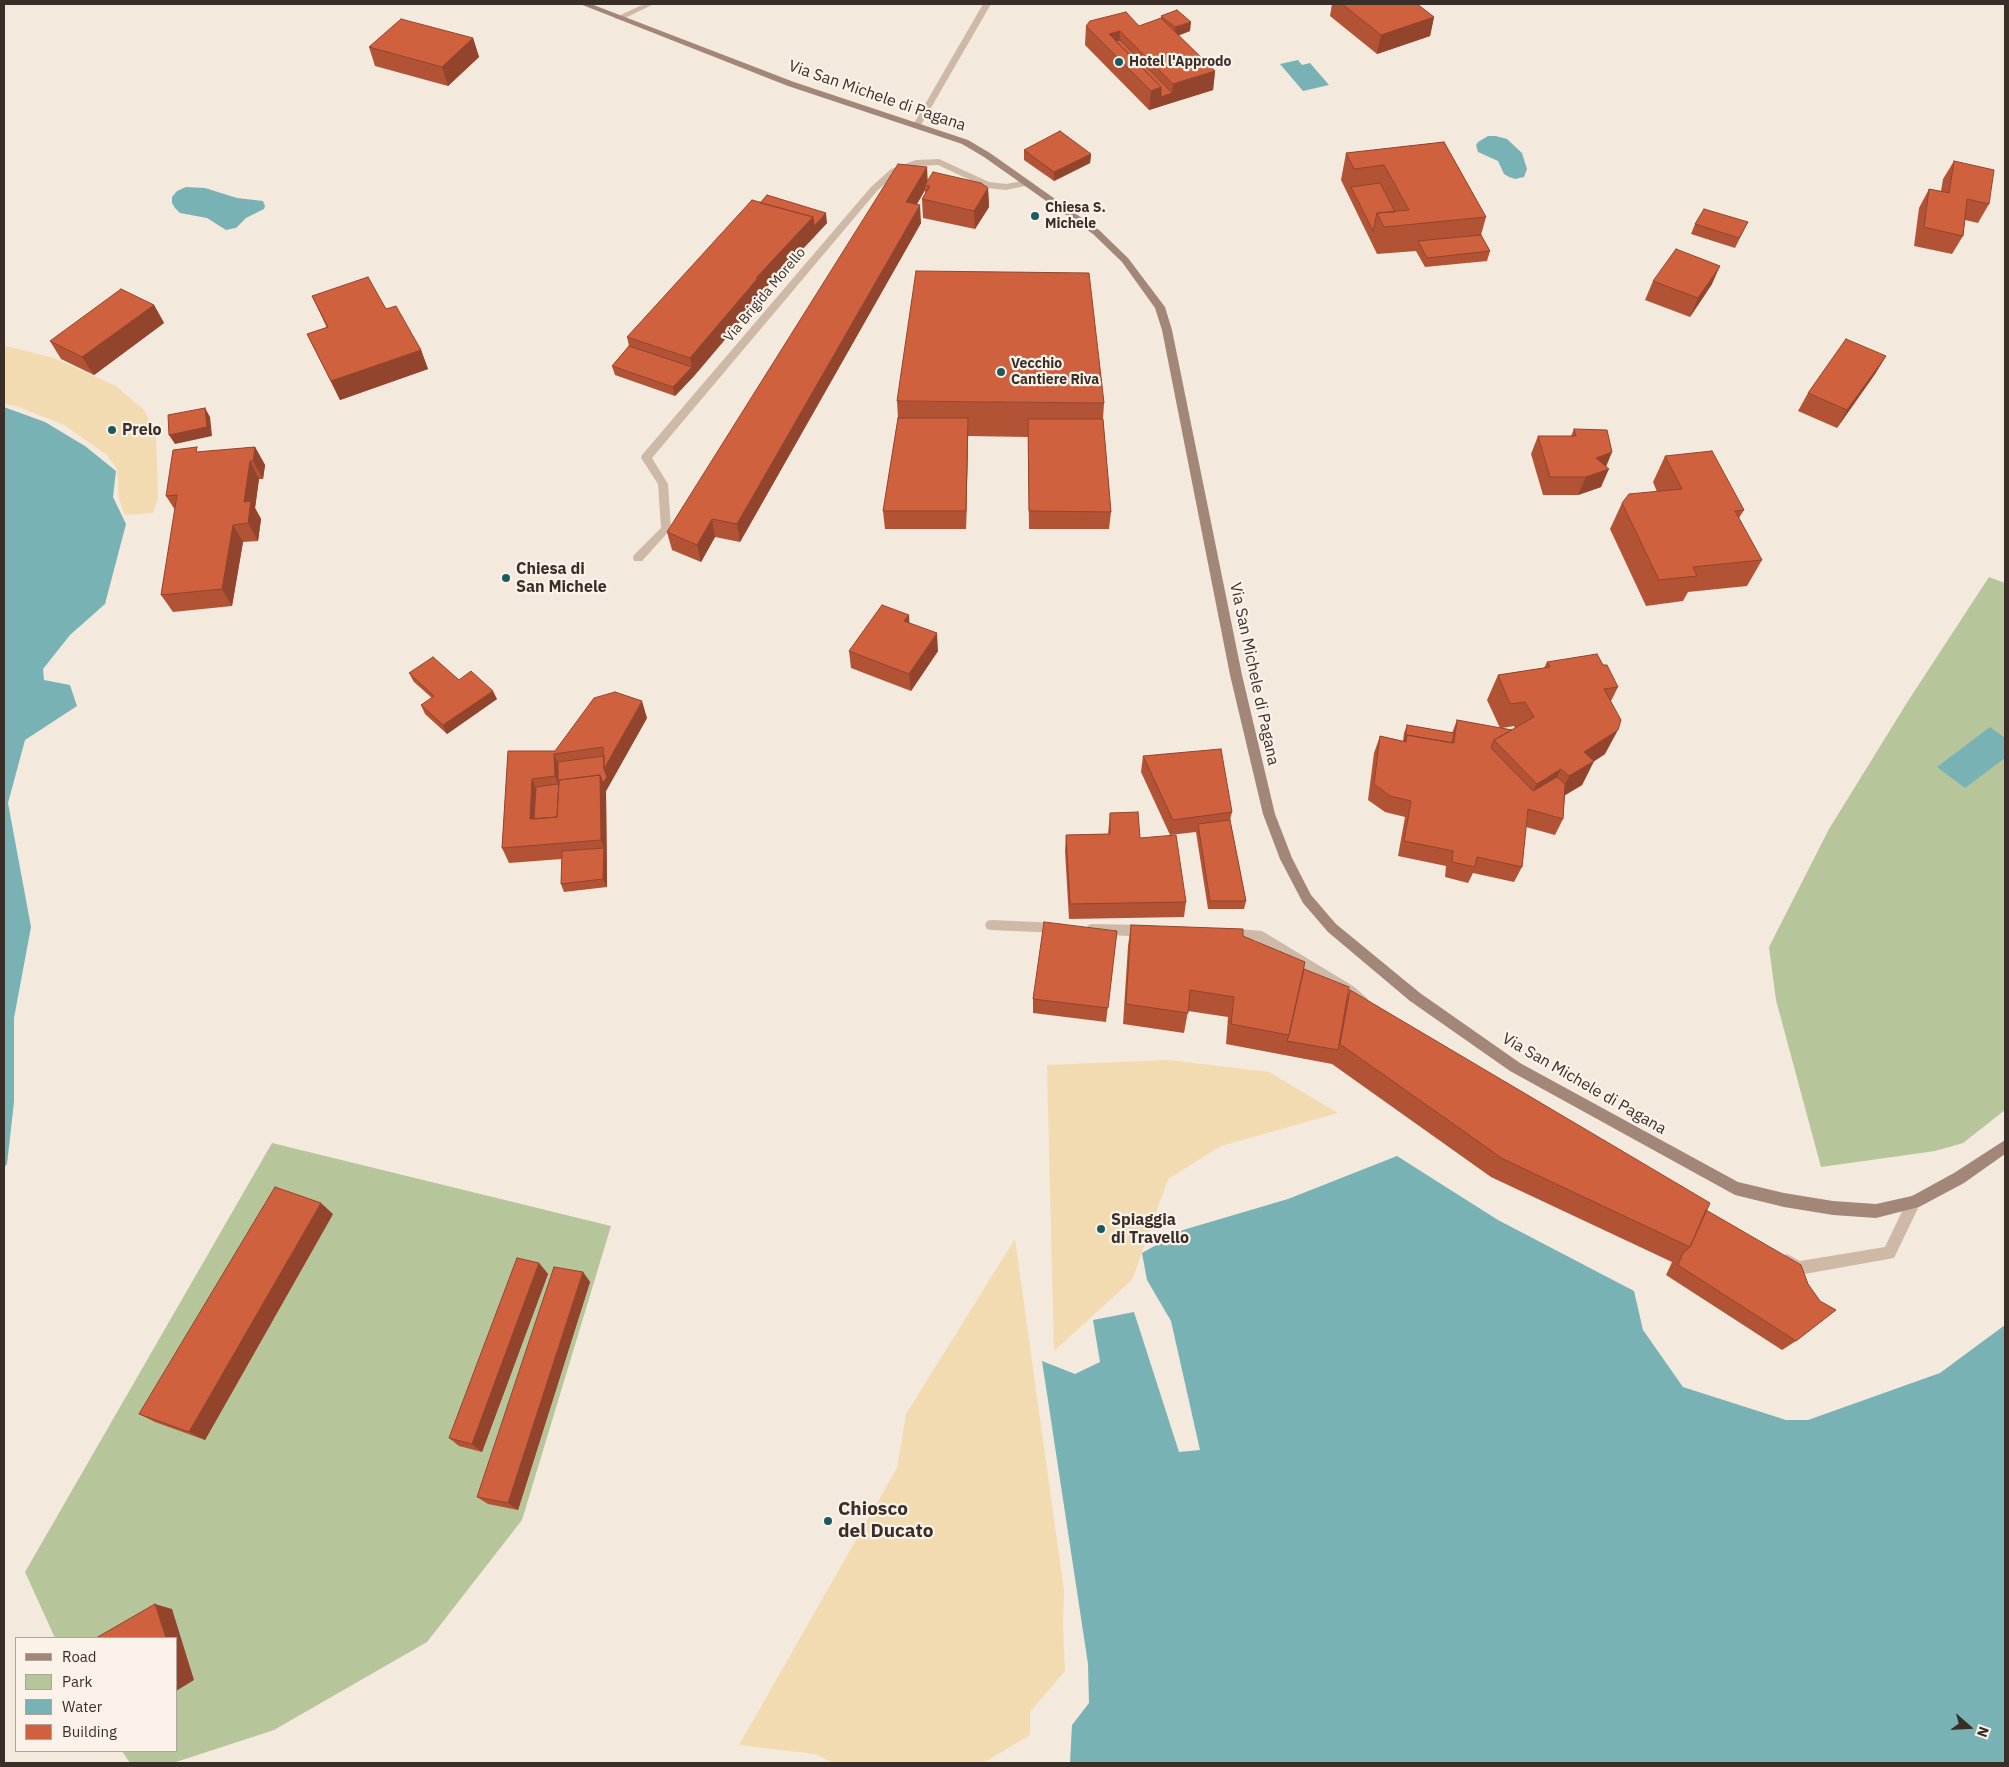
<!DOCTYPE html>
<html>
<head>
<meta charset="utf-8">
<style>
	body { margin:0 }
	#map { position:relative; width:2009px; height:1767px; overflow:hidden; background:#f4e9dd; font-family:"IBM Plex Sans",sans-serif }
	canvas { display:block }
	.frame { position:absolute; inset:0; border:5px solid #3a2e28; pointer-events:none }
	.legend { position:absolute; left:15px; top:1637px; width:162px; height:115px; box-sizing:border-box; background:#fbf3ea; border:1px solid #aea49c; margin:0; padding:6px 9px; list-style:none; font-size:15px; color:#3a2e28 }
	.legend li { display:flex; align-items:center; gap:10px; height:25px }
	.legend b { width:25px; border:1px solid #aea49c }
	.north { position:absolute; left:1944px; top:1702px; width:50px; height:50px; -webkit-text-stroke:4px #fbf3ea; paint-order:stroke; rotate:109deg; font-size:14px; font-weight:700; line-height:20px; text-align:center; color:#3a2e28 }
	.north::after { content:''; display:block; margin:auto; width:18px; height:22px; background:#3a2e28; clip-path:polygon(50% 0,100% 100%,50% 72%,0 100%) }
</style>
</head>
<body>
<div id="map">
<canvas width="2009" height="1767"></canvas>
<div class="frame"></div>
<ul class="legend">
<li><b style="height:6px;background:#a28778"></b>Road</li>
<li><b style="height:14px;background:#b7c59b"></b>Park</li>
<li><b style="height:14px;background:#79b2b4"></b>Water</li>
<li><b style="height:14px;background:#d0613f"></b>Building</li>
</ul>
<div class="north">N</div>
</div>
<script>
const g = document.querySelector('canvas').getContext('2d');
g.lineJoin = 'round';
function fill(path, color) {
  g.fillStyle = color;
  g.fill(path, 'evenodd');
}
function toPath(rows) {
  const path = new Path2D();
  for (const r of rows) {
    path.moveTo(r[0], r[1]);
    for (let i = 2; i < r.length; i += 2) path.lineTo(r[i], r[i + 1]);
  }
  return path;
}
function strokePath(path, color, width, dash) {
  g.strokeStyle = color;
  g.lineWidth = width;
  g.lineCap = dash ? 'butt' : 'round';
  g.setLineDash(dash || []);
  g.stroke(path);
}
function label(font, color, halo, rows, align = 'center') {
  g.font = font + ' "IBM Plex Sans",sans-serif';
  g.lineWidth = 4.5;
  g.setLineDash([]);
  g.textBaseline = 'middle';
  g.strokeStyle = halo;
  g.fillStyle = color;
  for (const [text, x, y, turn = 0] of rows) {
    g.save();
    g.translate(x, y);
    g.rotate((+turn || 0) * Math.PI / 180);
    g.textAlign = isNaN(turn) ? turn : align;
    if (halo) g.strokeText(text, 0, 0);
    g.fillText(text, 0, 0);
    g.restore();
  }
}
const green = toPath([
	[1989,577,2005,583,2005,1110,1963,1143,1935,1151,1821,1167,1776,1000,1769,947,1829,829,1908,701],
	[272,1143,611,1226,522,1520,427,1642,274,1730,173,1763,130,1763,122,1751,176,1751,176,1638,55,1638,25,1572]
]);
const sand = toPath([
	[6,346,54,358,116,386,144,410,156,435,158,498,153,513,125,515,119,499,117,469,107,455,64,425,16,406,4,404,4,348],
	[1168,1060,1269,1072,1338,1113,1221,1146,1168,1179,1132,1280,1054,1351,1047,1065],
	[1015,1239,1064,1591,1063,1625,1065,1671,1030,1712,1030,1735,983,1763,833,1763,815,1754,739,1745,897,1468,906,1414]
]);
const water = toPath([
	[1298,60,1302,65,1310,63,1329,85,1303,91,1280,64],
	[1488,136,1496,136,1507,139,1522,153,1527,169,1524,177,1515,179,1509,177,1504,174,1498,161,1478,152,1476,145,1478,142],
	[186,187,205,188,237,198,263,201,265,206,264,209,246,218,236,228,226,230,207,218,180,213,175,208,172,203,172,197,177,191],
	[4,407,45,422,85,446,116,471,113,497,126,524,105,604,70,635,43,669,44,680,70,685,77,706,25,740,8,803,31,927,14,1018,14,1102,7,1164,4,1168],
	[1990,727,2005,738,2005,758,1965,788,1937,767],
	[1397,1156,1498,1220,1634,1291,1643,1330,1683,1387,1786,1420,1808,1420,1940,1373,2005,1325,2005,1763,1070,1763,1072,1725,1089,1703,1088,1664,1042,1361,1075,1374,1100,1362,1093,1320,1134,1312,1179,1452,1200,1450,1171,1321,1147,1280,1142,1253,1183,1230,1288,1199]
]);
const pedestrian = toPath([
	[991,920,1059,923,1063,924,1065,928,1063,932,1059,933,991,930,987,929,985,925,987,921,991,920],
	[1092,924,1147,925,1152,927,1153,931,1152,935,1147,937,1092,934,1088,933,1086,929,1088,925,1092,924],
	[1227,928,1262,931,1353,986,1367,998,1369,1002,1367,1006,1362,1008,1357,1006,1343,994,1255,940,1222,938,1221,934,1222,930,1227,928],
	[1914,1195,1919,1197,1921,1202,1894,1258,1799,1275,1782,1266,1780,1261,1782,1256,1787,1254,1800,1261,1885,1247,1909,1197,1914,1195]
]);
const minor = toPath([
	[644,4,654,4,621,20,614,18,644,4],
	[983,4,991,4,921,125,914,127,913,125,983,4],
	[939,159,989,182,1006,184,1027,180,1032,183,1030,185,1006,190,987,188,938,165,917,166,897,173,877,191,652,458,668,484,671,529,642,561,634,561,633,558,634,555,661,528,658,484,641,458,642,455,871,187,891,169,916,160,939,159]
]);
const secondary = toPath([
	[580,4,591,4,794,82,968,140,990,153,1099,230,1128,258,1165,307,1172,330,1242,675,1275,814,1292,858,1311,895,1336,924,1420,993,1520,1063,1738,1182,1784,1193,1833,1201,1876,1204,1912,1196,1954,1173,2005,1140,2005,1154,1964,1183,1919,1207,1876,1218,1833,1215,1784,1207,1735,1195,1510,1071,1410,1001,1328,932,1303,903,1280,859,1263,814,1230,675,1162,330,1155,308,1122,262,1093,234,984,157,962,144,788,86,580,4]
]);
const wall = toPath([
	[1332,4,1417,4,1434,17,1430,36,1377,54,1330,16],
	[1161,16,1190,31,1178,35,1215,71,1213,90,1149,110,1085,45,1086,26,1139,26,1161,19],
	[473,38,479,57,448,86,375,66,369,47],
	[1444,142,1486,217,1481,235,1490,251,1487,261,1425,267,1416,251,1377,254,1341,180,1346,153],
	[1024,150,1091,154,1090,163,1054,181,1024,160],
	[1954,161,1989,204,1978,223,1965,220,1963,236,1952,254,1914,246,1919,208,1929,189,1941,191,1943,179],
	[927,167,927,181,988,188,989,207,975,229,923,218,922,199,925,194,925,190,917,204,921,223,740,542,715,537,701,562,672,550,667,532],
	[760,203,827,223,760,294,761,297,694,376,675,396,615,375,612,366,629,346,627,337],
	[1748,222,1735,248,1691,234,1695,224],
	[1653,281,1712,284,1690,317,1645,300],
	[312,296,386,309,421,350,428,369,340,400,307,334,327,328],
	[154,305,164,323,94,375,61,359,50,341],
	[1886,356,1875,374,1837,428,1798,411,1808,393],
	[897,401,1104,403,1103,419,1111,512,1109,529,1029,529,1028,437,968,436,966,529,885,529,883,511,898,418],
	[1574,429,1612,452,1606,467,1601,487,1578,495,1543,495,1531,454,1538,436,1571,436],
	[255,447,265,465,263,479,259,479,255,508,261,519,258,541,243,542,232,606,173,612,161,595,175,510,166,496,200,452],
	[1665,456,1744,510,1739,518,1762,560,1747,586,1688,592,1683,601,1646,606,1610,529,1622,503,1657,492,1653,482],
	[909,615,909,623,938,651,911,691,851,668,849,651],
	[1547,662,1603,665,1618,687,1611,701,1605,754,1594,761,1582,785,1565,795,1563,819,1555,835,1526,827,1522,867,1514,882,1473,873,1468,883,1445,877,1446,866,1398,856,1405,817,1385,812,1368,800,1374,753,1380,736,1403,741,1404,733,1407,725,1452,733,1457,720,1500,728,1487,700,1498,675,1544,668],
	[1514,726,1515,728,1512,730,1502,728],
	[409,673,459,680,497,699,447,734,425,714,421,705,432,698,414,682],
	[647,718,606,791,607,887,564,892,561,884,562,859,509,863,502,848,508,751,555,751],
	[1143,756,1232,812,1230,820,1246,901,1244,909,1208,909,1196,832,1170,835,1141,772],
	[1110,813,1140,838,1186,902,1184,917,1069,919,1065,851,1066,835,1108,834],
	[1131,925,1243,936,1303,969,1347,997,1350,990,1706,1210,1796,1341,1782,1350,1666,1275,1672,1262,1491,1177,1332,1064,1226,1044,1228,1017,1188,1011,1184,1033,1123,1024,1128,946],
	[1117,931,1106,1022,1033,1013,1033,999],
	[333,1214,205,1440,155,1422,139,1414],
	[539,1263,548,1274,482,1452,459,1446,449,1438],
	[583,1272,590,1282,518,1510,488,1504,477,1497]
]);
const shadedWall = toPath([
	[1434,17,1430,36,1377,54,1381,35],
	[1191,22,1190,31,1175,37,1175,27],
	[1120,31,1119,50,1109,34],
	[473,38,479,57,448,86,442,67],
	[1215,71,1213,90,1171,103,1173,84],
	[1161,87,1172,93,1171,103,1149,110,1151,91],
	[1091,154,1090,163,1054,181,1054,172],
	[927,167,928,186,925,185,925,190,907,221,906,202],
	[988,188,989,207,975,229,974,211],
	[920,205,921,223,740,542,737,524],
	[826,213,827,223,815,236,814,226],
	[813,217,815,236,760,294,761,297,694,376,675,396,673,387,692,367,690,358,756,278],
	[1720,266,1712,284,1690,317,1698,298],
	[154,305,164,323,94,375,82,357],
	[421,350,428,369,340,400,331,381],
	[1886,356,1875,374,1837,428,1847,410],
	[205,408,210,417,212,436,175,444,169,435],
	[968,418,968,436,966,529,966,511],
	[255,447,265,465,263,479,253,461],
	[1612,452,1604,470,1609,469,1601,487,1578,495,1586,477,1596,458],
	[250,461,259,479,255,508,261,519,258,541,248,523,244,502],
	[712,519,715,537,701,562,697,545],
	[233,525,243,542,232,606,222,589],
	[909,615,910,632,904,621],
	[937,633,938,651,911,691,909,674],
	[493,691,497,699,447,734,443,725],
	[642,701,647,718,606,791,607,887,603,879,604,848,601,840,600,775],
	[1618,730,1605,754,1587,766,1594,761,1582,785,1557,800,1569,776,1584,752],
	[554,754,561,770,562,792,555,776],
	[1561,769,1549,793,1525,807,1537,784],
	[532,779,539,795,537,826,530,819],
	[321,1203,333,1214,205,1440,189,1432],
	[539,1263,548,1274,482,1452,472,1444],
	[583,1272,590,1282,518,1510,508,1503],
	[155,1604,172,1609,194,1680,176,1691,176,1638,166,1638]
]);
const building = toPath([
	[1342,4,1417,4,1434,17,1381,35,1342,4],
	[1177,10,1191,22,1175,27,1161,16,1177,10],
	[1126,12,1139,26,1161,18,1215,71,1173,84,1120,31,1109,34,1161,87,1151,91,1086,26,1090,21,1126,12],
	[401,19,473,38,442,67,369,47,401,19],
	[1120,40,1172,93,1161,97,1161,87,1116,41,1120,40],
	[1060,131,1091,154,1054,172,1024,150,1060,131],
	[1444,142,1486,217,1384,227,1377,213,1409,210,1384,165,1354,169,1346,153,1444,142],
	[1954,161,1994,170,1989,204,1967,199,1963,236,1924,227,1929,189,1949,193,1954,161],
	[898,164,927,167,906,202,920,205,737,524,712,519,697,545,667,532,898,164],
	[933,172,981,183,988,188,974,211,922,199,930,186,925,185,933,172],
	[1380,183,1395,212,1377,213,1373,231,1351,187,1380,183],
	[767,195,826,213,814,226,813,217,760,203,767,195],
	[752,200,813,217,756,278,758,278,690,358,627,337,752,200],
	[1704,209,1748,222,1739,238,1695,224,1704,209],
	[1481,235,1490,251,1427,258,1418,241,1481,235],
	[1676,249,1720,266,1698,298,1653,281,1676,249],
	[916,271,1089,273,1104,403,897,401,916,271],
	[368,277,386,309,396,306,421,350,331,381,307,334,328,327,312,296,368,277],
	[121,289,154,305,82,357,50,341,121,289],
	[1846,339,1886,356,1847,410,1808,393,1846,339],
	[629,346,692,367,673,387,612,366,629,346],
	[205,408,207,427,169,435,168,415,205,408],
	[898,418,968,418,966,511,883,511,898,418],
	[1028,419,1103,419,1111,512,1029,511,1028,419],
	[1574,429,1607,430,1612,452,1596,458,1609,469,1586,477,1550,477,1538,436,1576,436,1574,429],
	[197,447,196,452,255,447,253,461,250,461,244,502,251,501,248,523,233,525,222,589,161,595,177,495,166,496,173,450,197,447],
	[1712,451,1744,510,1735,511,1762,560,1693,567,1697,576,1659,580,1622,503,1629,494,1682,489,1665,456,1712,451],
	[882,605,909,615,904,621,937,633,909,674,849,651,882,605],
	[1597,654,1603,665,1607,665,1618,687,1604,689,1621,720,1618,730,1584,752,1594,761,1569,776,1561,769,1537,784,1494,740,1534,717,1525,702,1510,704,1498,675,1550,667,1547,662,1597,654],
	[433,657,459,680,471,671,493,691,443,725,421,705,434,696,409,673,433,657],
	[615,692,642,701,604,769,603,747,554,754,555,776,532,779,530,819,557,817,559,780,600,775,601,840,502,848,508,751,555,751,594,698,615,692],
	[1457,720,1512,730,1494,740,1491,748,1533,791,1557,777,1565,784,1563,819,1528,809,1522,867,1477,857,1475,867,1452,862,1453,851,1404,841,1411,801,1390,796,1374,784,1380,736,1406,742,1407,735,1454,743,1457,720],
	[1407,725,1454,733,1452,743,1407,735,1405,741,1407,725],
	[1221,749,1232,812,1173,820,1143,756,1221,749],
	[604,756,604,769,607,777,603,783,600,775,559,780,557,817,534,819,536,787,558,784,558,762,604,756],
	[1138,812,1140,838,1176,835,1186,902,1070,904,1066,835,1110,834,1110,813,1138,812],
	[1230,820,1246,901,1210,901,1198,824,1230,820],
	[604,848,603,879,561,884,562,851,604,848],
	[1044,922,1117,931,1108,1008,1033,999,1044,922],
	[1131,925,1243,929,1243,936,1305,962,1289,1035,1231,1024,1234,997,1190,990,1188,1013,1126,1004,1131,925],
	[1304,969,1349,987,1338,1050,1287,1041,1289,1035,1304,969],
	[1350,990,1710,1203,1690,1247,1503,1159,1340,1044,1350,990],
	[275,1187,321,1203,189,1432,139,1414,275,1187],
	[1706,1210,1801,1265,1808,1284,1820,1301,1836,1310,1796,1341,1678,1265,1683,1253,1690,1247,1706,1210],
	[517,1258,539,1263,472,1444,449,1438,517,1258],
	[554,1267,583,1272,508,1503,477,1497,554,1267],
	[155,1604,166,1638,96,1638,155,1604]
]);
const markers = [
	[1119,62,5,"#1a5b5f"],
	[1035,216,5,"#1a5b5f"],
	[1001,372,5,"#1a5b5f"],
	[112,430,5,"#1a5b5f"],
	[506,578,5,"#1a5b5f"],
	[1101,1229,5,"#1a5b5f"],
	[828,1521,5,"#1a5b5f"]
];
const farPoinames = [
	["Hotel l'Approdo",1129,62],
	["Chiesa S.",1045,208],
	["Michele",1045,224],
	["Vecchio",1011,364],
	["Cantiere Riva",1011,380]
];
const farStreetnames = [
	["Via Brigida Morello",765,295,-50]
];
const streetNames = [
	["Via San Michele di Pagana",877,96,19],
	["Via San Michele di Pagana",1254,674,78],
	["Via San Michele di Pagana",1584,1084,30]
];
const poiNames = [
	["Prelo",122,430],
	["Chiesa di",516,569],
	["San Michele",516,587],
	["Spiaggia",1111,1220],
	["di Travello",1111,1238]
];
const nearPoinames = [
	["Chiosco",838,1510],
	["del Ducato",838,1532]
];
fill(green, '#b7c59b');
fill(sand, '#f2dbb1');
fill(water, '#79b2b4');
fill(pedestrian, '#ceb9a7');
fill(minor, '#ceb9a7');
fill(secondary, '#a28778');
fill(wall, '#b35336');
fill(shadedWall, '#92442c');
fill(building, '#d0613f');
strokePath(building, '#92442c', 1);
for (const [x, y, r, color] of markers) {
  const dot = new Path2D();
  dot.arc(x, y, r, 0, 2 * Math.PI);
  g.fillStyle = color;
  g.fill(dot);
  strokePath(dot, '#fbf3ea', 2);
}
label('bold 14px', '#3a2e28', '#fbf3ea', farPoinames, 'left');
label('14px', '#3a2e28', '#fbf3ea', farStreetnames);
label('16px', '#3a2e28', '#fbf3ea', streetNames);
label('bold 16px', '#3a2e28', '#fbf3ea', poiNames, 'left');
label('bold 19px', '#3a2e28', '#fbf3ea', nearPoinames, 'left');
</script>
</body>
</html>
